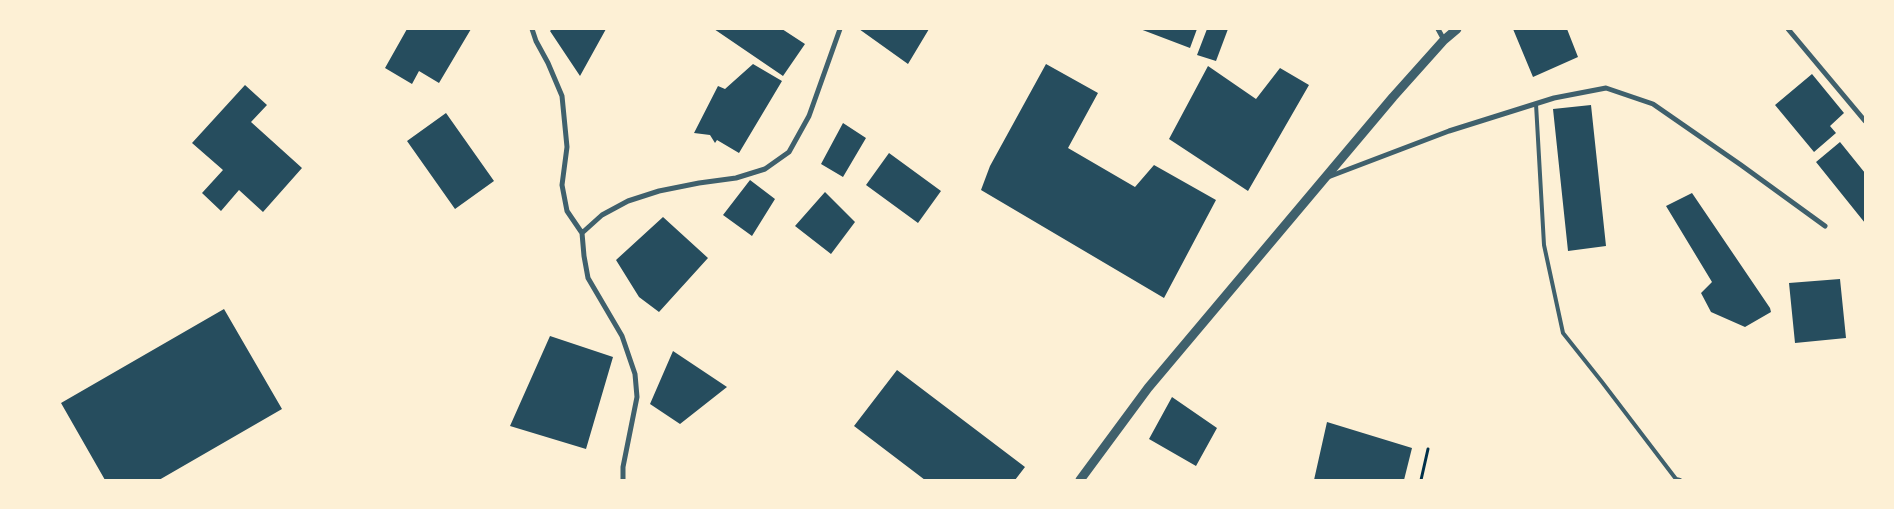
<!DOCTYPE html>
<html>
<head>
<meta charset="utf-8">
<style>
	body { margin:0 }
	#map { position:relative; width:1894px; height:509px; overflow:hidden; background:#fdf0d5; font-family:Poppins,sans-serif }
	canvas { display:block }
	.frame { position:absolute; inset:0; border:30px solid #fdf0d5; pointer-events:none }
</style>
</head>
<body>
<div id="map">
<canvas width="1894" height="509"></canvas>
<div class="frame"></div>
</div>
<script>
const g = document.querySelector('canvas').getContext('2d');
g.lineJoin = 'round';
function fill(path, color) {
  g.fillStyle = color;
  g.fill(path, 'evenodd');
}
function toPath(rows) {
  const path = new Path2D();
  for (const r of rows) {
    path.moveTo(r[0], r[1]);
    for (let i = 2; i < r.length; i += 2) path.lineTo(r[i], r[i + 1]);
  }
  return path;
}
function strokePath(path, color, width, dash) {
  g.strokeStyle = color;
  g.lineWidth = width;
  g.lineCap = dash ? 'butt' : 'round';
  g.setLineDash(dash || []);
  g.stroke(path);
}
const building = toPath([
	[407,29,471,29,439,83,419,71,412,84,385,68],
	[552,29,606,29,580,76,550,31],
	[714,29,782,29,805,44,783,76],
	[859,29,929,29,908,64],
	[1140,29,1197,29,1190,48],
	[1207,29,1228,29,1216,61,1197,55],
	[1513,29,1567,29,1578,57,1533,77],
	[753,64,782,81,739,153,717,140,715,143,710,135,694,133,718,86,725,89],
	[1046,64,1098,93,1068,148,1135,187,1154,165,1216,200,1164,298,981,190,990,166],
	[1208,66,1256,99,1280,68,1309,85,1248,191,1169,139],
	[1812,74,1844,113,1830,126,1836,133,1814,152,1775,105],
	[245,85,267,105,251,122,302,168,263,212,239,190,221,211,202,193,223,170,192,143],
	[1591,105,1606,246,1568,251,1553,109],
	[446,113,494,181,455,209,407,141],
	[843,123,866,138,843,177,821,164],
	[1840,142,1865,173,1865,223,1816,162],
	[889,153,941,191,918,223,866,185],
	[750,180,775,199,752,236,723,215],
	[825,192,855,222,831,254,795,226],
	[1692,193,1770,308,1771,312,1745,327,1711,312,1701,293,1712,282,1666,206],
	[663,217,708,258,659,312,639,297,616,260],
	[1840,279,1846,338,1795,343,1789,283],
	[224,309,282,409,159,480,105,480,61,403],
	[550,336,613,357,586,449,510,426],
	[673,351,727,387,680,424,650,404],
	[897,370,1025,467,1015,480,925,480,854,426],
	[1172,397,1217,428,1196,466,1149,439],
	[1327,422,1412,448,1404,480,1314,480]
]);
const path = toPath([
	[1421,480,1428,449]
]);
const service = toPath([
	[1536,104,1544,245,1563,333,1602,382,1676,479,1680,480]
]);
const minor = toPath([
	[532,29,536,41,548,63,562,96,567,147,562,185,567,211,582,233],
	[1438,29,1444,40],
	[1788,29,1865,121],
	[1328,177,1449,131,1554,98,1606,88,1653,104,1741,165,1825,226],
	[623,480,623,467,637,397,635,374,622,336,588,278,584,256,582,233,602,215,628,201,659,191,699,183,736,178,765,169,789,152,809,116,840,29]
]);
const tertiary = toPath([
	[1080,480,1148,388,1393,97,1444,40,1457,29]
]);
fill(building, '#264d5e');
strokePath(path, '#003049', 3);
strokePath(service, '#3f606c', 4);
strokePath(minor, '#3f606c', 5);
strokePath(tertiary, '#3f606c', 9);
</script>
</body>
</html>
